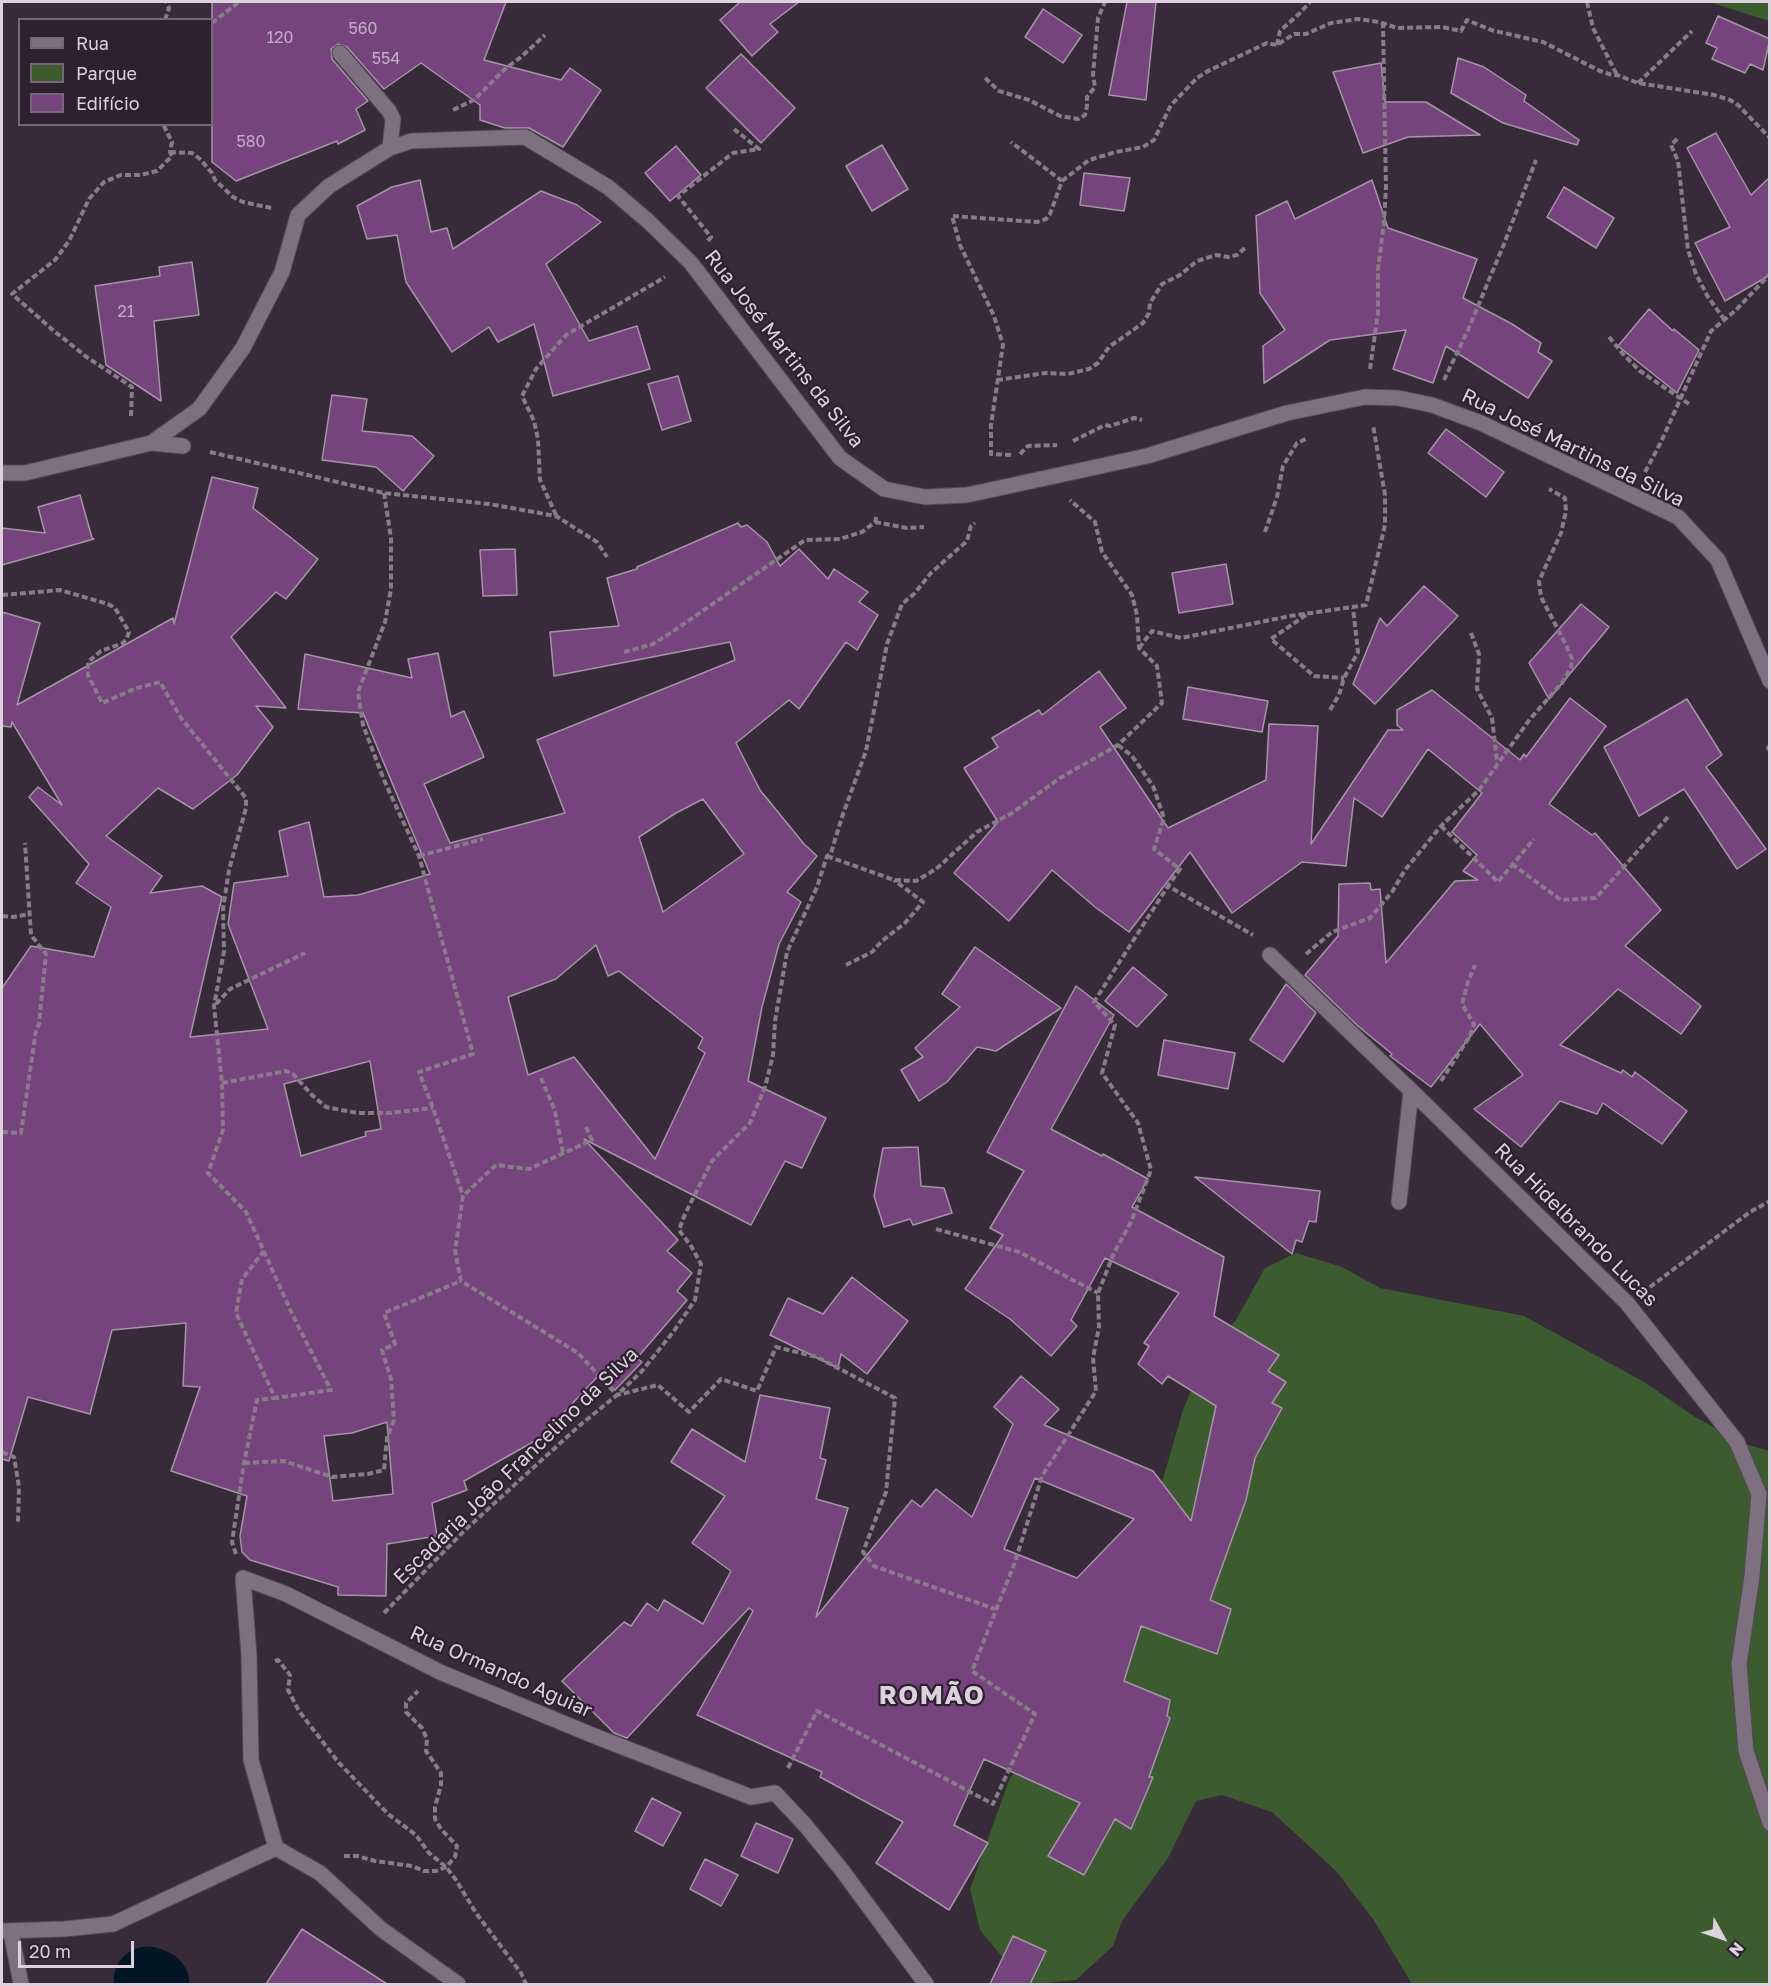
<!DOCTYPE html>
<html>
<head>
<meta charset="utf-8">
<style>
	body { margin:0 }
	#map { position:relative; width:1771px; height:1986px; overflow:hidden; background:#372b39; font-family:"Golos Text",sans-serif }
	canvas { display:block }
	.frame { position:absolute; inset:0; border:3px solid #dbd2dc; pointer-events:none }
	.legend { position:absolute; left:18px; top:18px; width:195px; height:108px; box-sizing:border-box; background:#2d212f; border:2px solid #736874; margin:0; padding:8px 10px; list-style:none; font-size:18px; color:#dbd2dc }
	.legend li { display:flex; align-items:center; gap:12px; height:30px }
	.legend b { width:30px; border:2px solid #736874 }
	.north { position:absolute; left:1693px; top:1908px; width:60px; height:60px; -webkit-text-stroke:4px #2d212f; paint-order:stroke; rotate:130deg; font-size:16px; font-weight:700; line-height:24px; text-align:center; color:#dbd2dc }
	.north::after { content:''; display:block; margin:auto; width:21px; height:27px; background:#dbd2dc; clip-path:polygon(50% 0,100% 100%,50% 72%,0 100%) }
	.scale { position:absolute; left:18px; top:1941px; width:116px; height:27px; box-sizing:border-box; border:3px solid #dbd2dc; border-top:0; padding-left:8px; font-size:18px; line-height:21px; white-space:nowrap; color:#dbd2dc; -webkit-text-stroke:4px #2d212f; paint-order:stroke }
</style>
</head>
<body>
<div id="map">
<canvas width="1771" height="1986"></canvas>
<div class="frame"></div>
<ul class="legend">
<li><b style="height:8px;background:#7f7081"></b>Rua</li>
<li><b style="height:16px;background:#3c5c30"></b>Parque</li>
<li><b style="height:16px;background:#75447d"></b>Edifício</li>
</ul>
<div class="north">N</div>
<div class="scale">20 m</div>
</div>
<script>
const g = document.querySelector('canvas').getContext('2d');
g.lineJoin = 'round';
function fill(path, color) {
  g.fillStyle = color;
  g.fill(path, 'evenodd');
}
function toPath(rows) {
  const path = new Path2D();
  for (const r of rows) {
    path.moveTo(r[0], r[1]);
    for (let i = 2; i < r.length; i += 2) path.lineTo(r[i], r[i + 1]);
  }
  return path;
}
function strokePath(path, color, width, dash) {
  g.strokeStyle = color;
  g.lineWidth = width;
  g.lineCap = dash ? 'butt' : 'round';
  g.setLineDash(dash || []);
  g.stroke(path);
}
function label(font, color, halo, rows, align = 'center') {
  g.font = font + ' "Golos Text",sans-serif';
  g.lineWidth = 4.5;
  g.setLineDash([]);
  g.textBaseline = 'middle';
  g.strokeStyle = halo;
  g.fillStyle = color;
  for (const [text, x, y, turn = 0] of rows) {
    g.save();
    g.translate(x, y);
    g.rotate((+turn || 0) * Math.PI / 180);
    g.textAlign = isNaN(turn) ? turn : align;
    if (halo) g.strokeText(text, 0, 0);
    g.fillText(text, 0, 0);
    g.restore();
  }
}
const green = toPath([
	[1709,2,1769,2,1769,21],
	[1296,1253,1342,1267,1380,1288,1524,1316,1644,1382,1695,1417,1745,1444,1769,1451,1769,1984,1412,1984,1373,1919,1336,1871,1272,1812,1222,1795,1196,1801,1168,1858,1122,1921,1113,1946,1076,1980,1032,1984,1014,1971,980,1930,970,1889,1008,1783,1162,1482,1183,1410,1203,1362,1236,1320,1265,1268]
]);
const river = toPath([
	[148,1981,155,1984]
]);
const building = toPath([
	[212,2,506,2,484,60,561,80,570,68,601,90,563,147,529,128,505,128,480,120,480,105,421,63,384,89,347,47,338,44,331,49,332,59,368,101,356,109,365,130,338,144,337,141,236,181,212,162,212,2],
	[740,2,799,2,770,24,778,32,752,56,720,20,740,2],
	[1127,2,1156,2,1146,100,1109,95,1127,2],
	[1043,9,1082,35,1063,63,1025,37,1043,9],
	[1718,16,1770,39,1763,70,1750,64,1745,73,1712,59,1717,48,1706,43,1718,16],
	[741,54,795,108,761,143,706,88,741,54],
	[1458,58,1484,67,1526,95,1524,101,1579,140,1577,145,1503,123,1451,93,1458,58],
	[1381,63,1385,102,1426,102,1480,135,1408,137,1363,153,1333,72,1381,63],
	[1716,133,1751,195,1770,177,1770,275,1725,301,1695,243,1730,227,1687,148,1716,133],
	[882,145,908,189,872,211,846,166,882,145],
	[676,146,701,175,670,201,645,173,676,146],
	[1084,173,1130,178,1124,211,1080,205,1084,173],
	[420,180,431,232,447,228,453,249,541,191,577,205,601,222,546,264,589,341,637,326,650,369,553,396,534,324,498,342,489,327,452,352,406,282,397,235,367,239,357,206,392,187,420,180],
	[1372,180,1388,228,1477,259,1463,298,1512,324,1541,343,1538,352,1552,361,1528,398,1446,346,1433,383,1393,369,1406,330,1330,340,1264,383,1263,346,1285,330,1260,293,1256,216,1287,201,1295,219,1372,180],
	[1564,187,1614,218,1596,248,1547,217,1564,187],
	[192,262,199,315,154,321,161,401,106,365,95,286,160,276,159,267,192,262],
	[1649,309,1673,331,1674,329,1699,350,1677,393,1618,346,1649,309],
	[678,376,691,421,662,430,648,384,678,376],
	[332,395,367,399,362,431,412,436,434,456,403,491,376,467,322,460,332,395],
	[1446,429,1504,472,1486,497,1428,453,1446,429],
	[212,477,258,488,253,508,318,559,286,599,276,592,231,637,286,708,256,706,273,727,237,775,193,809,158,788,106,836,162,876,150,893,202,886,222,897,190,1037,268,1029,228,924,234,883,288,876,279,831,309,822,324,897,358,895,430,874,363,713,298,709,305,654,412,678,408,659,438,653,451,717,464,711,484,757,424,784,450,843,565,813,537,740,735,660,730,642,554,676,550,632,619,626,607,578,637,569,637,567,738,523,741,527,747,525,767,542,780,566,799,549,828,579,834,569,868,592,859,602,878,615,857,650,846,642,799,709,789,700,736,743,760,790,804,844,817,856,787,892,801,902,779,944,762,1007,748,1081,826,1118,802,1168,785,1161,751,1225,584,1139,678,1240,667,1251,692,1273,677,1291,687,1300,637,1358,642,1362,615,1390,599,1375,540,1438,464,1481,467,1490,432,1503,437,1536,387,1544,386,1596,338,1595,338,1587,250,1560,242,1552,240,1536,247,1496,171,1471,200,1387,183,1386,186,1323,112,1330,90,1414,28,1397,9,1461,2,1459,2,988,31,946,94,957,111,907,76,883,89,864,29,797,38,787,62,805,12,722,11,727,2,726,2,612,40,623,17,705,173,618,174,624,212,477],
	[703,799,744,854,663,912,639,837,676,813,703,799],
	[596,945,608,976,619,971,703,1038,698,1048,705,1053,655,1159,574,1057,528,1075,508,997,556,979,596,945],
	[370,1061,381,1129,365,1132,366,1136,301,1156,284,1084,370,1061],
	[387,1422,393,1494,333,1501,324,1436,352,1433,387,1422],
	[80,495,92,538,94,539,2,565,2,528,45,533,38,507,80,495],
	[515,549,517,595,483,596,480,550,515,549],
	[1226,564,1233,604,1179,613,1172,573,1226,564],
	[1424,586,1458,616,1375,704,1353,684,1380,618,1387,626,1424,586],
	[1581,604,1609,627,1549,699,1529,663,1581,604],
	[1099,671,1126,708,1100,727,1168,828,1266,780,1269,724,1318,726,1311,844,1388,730,1403,730,1397,725,1397,710,1432,690,1520,760,1524,754,1526,757,1570,698,1606,726,1549,804,1592,835,1595,833,1661,910,1625,946,1701,1006,1681,1034,1618,989,1560,1045,1621,1073,1623,1070,1632,1077,1635,1072,1687,1111,1662,1144,1603,1103,1597,1114,1560,1101,1521,1147,1474,1109,1523,1075,1480,1024,1431,1087,1390,1056,1392,1054,1358,1026,1305,975,1338,936,1339,884,1370,883,1371,890,1380,889,1386,963,1455,881,1478,880,1463,871,1477,855,1452,832,1482,793,1428,749,1382,817,1354,798,1346,866,1302,862,1232,913,1190,852,1129,932,1095,907,1052,870,1009,921,954,873,998,822,964,768,998,747,992,738,1039,710,1042,715,1099,671],
	[1188,687,1268,701,1262,732,1183,719,1188,687],
	[1687,699,1722,755,1706,767,1766,849,1737,869,1684,789,1639,816,1604,747,1687,699],
	[975,947,1061,1008,996,1051,977,1047,947,1082,919,1101,901,1070,923,1057,915,1048,960,1007,942,994,975,947],
	[1133,967,1167,995,1137,1027,1105,1001,1133,967],
	[1286,984,1316,1013,1283,1062,1250,1040,1286,984],
	[1076,986,1114,1015,1051,1129,1102,1156,1103,1154,1148,1179,1132,1207,1224,1257,1214,1316,1279,1355,1268,1371,1286,1382,1272,1403,1282,1408,1255,1458,1246,1500,1210,1600,1231,1609,1217,1654,1141,1626,1124,1681,1170,1700,1167,1716,1170,1718,1149,1777,1153,1777,1131,1829,1115,1819,1084,1875,1048,1856,1080,1803,984,1759,954,1825,988,1843,949,1910,876,1863,903,1822,820,1777,822,1772,697,1715,753,1611,749,1608,627,1738,614,1733,562,1681,624,1622,631,1626,647,1603,658,1611,664,1600,703,1624,731,1571,692,1543,725,1496,671,1462,692,1429,745,1462,760,1395,830,1408,820,1458,826,1460,816,1499,848,1508,816,1617,912,1500,921,1507,936,1489,972,1517,1013,1424,994,1407,1021,1376,1059,1409,1044,1425,1153,1471,1191,1521,1216,1406,1168,1376,1162,1384,1138,1364,1149,1346,1144,1343,1179,1293,1105,1258,1071,1320,1077,1326,1051,1356,1010,1319,965,1289,1003,1235,990,1228,1024,1171,987,1152,1076,986],
	[1035,1478,1134,1519,1077,1578,1004,1549,1035,1478],
	[1164,1040,1235,1053,1228,1089,1158,1075,1164,1040],
	[918,1147,921,1186,944,1188,952,1213,913,1225,910,1219,884,1227,874,1196,883,1148,918,1147],
	[1195,1177,1320,1191,1316,1222,1309,1221,1302,1242,1296,1240,1292,1254,1195,1177],
	[852,1277,908,1321,867,1374,841,1354,838,1368,770,1335,788,1298,823,1314,852,1277],
	[652,1798,681,1813,663,1846,635,1831,652,1798],
	[756,1823,793,1839,778,1873,741,1856,756,1823],
	[705,1859,738,1875,721,1906,690,1889,705,1859],
	[302,1929,387,1984,266,1984,302,1929],
	[1013,1936,1046,1951,1030,1984,990,1984,1013,1936]
]);
const path = toPath([
	[1587,2,1593,28,1617,75],
	[165,20,169,8,166,2],
	[212,23,239,2],
	[1277,45,1280,31,1299,14,1310,2],
	[985,78,999,91,1029,100,1060,116,1078,119,1085,115,1087,106,1087,97,1095,87,1093,75,1098,18,1105,2],
	[1638,83,1692,31],
	[453,110,474,100,505,69,521,57,545,35],
	[1677,139,1671,145,1678,161,1688,250,1696,274,1708,297,1724,319],
	[170,152,192,153,200,159,212,173,215,180,233,197,243,202,271,208],
	[1062,181,1089,160,1116,152,1143,147,1154,140,1171,105,1197,78,1208,71,1267,43,1277,45,1294,34,1306,34,1331,23,1358,19,1379,22,1397,28,1442,27,1461,31,1467,20,1491,30,1543,42,1600,71,1612,75,1617,75,1638,83,1714,95,1730,100,1738,105,1770,138],
	[708,241,711,237,678,196,733,153,759,149,734,129],
	[1609,337,1623,354,1640,371,1689,404],
	[1370,369,1378,313,1378,270,1384,222,1386,187,1383,24],
	[997,380,1046,373,1068,374,1089,369,1098,363,1109,347,1143,323,1149,313,1150,303,1162,284,1180,275,1197,261,1216,255,1228,257,1237,255,1245,248],
	[1444,380,1468,330,1504,244,1536,160],
	[131,416,132,387,88,358,54,331,12,294,55,260,69,241,89,199,104,182,121,175,140,175,157,171,172,156,170,152,172,142,163,124],
	[1073,441,1105,425,1110,426,1134,418,1142,420],
	[210,452,384,493,489,504,556,516,597,542,607,557],
	[1020,454,1028,446,1057,445],
	[1011,455,991,454,991,425,1003,345,994,316,960,245,952,216,1037,222,1046,219,1050,214,1062,181,1011,142],
	[1645,472,1661,442,1711,331,1736,310,1770,274],
	[384,493,391,538,391,589,385,622,358,692,363,725,384,780,419,856,473,1054,419,1072,433,1108,463,1196],
	[556,515,540,480,538,439,534,421,522,396,536,369,566,335,665,277],
	[875,522,907,528,924,527],
	[1265,532,1277,497,1283,466,1297,443,1306,439],
	[2,595,60,590,108,604,115,608,129,632,127,638,123,643,101,651,88,662,88,675,102,703,137,688,160,682,181,718,246,798,246,808,229,870,223,909,224,951,214,1006,222,1083,223,1130,208,1173,246,1212,295,1320,331,1390,275,1398],
	[1306,615,1271,639,1314,676,1344,678],
	[1471,633,1479,654,1477,689,1492,718,1497,761],
	[1139,648,1152,631,1181,638,1290,616,1366,605,1385,525,1385,495,1373,425],
	[624,652,653,644,675,630,805,540,840,539,862,532,875,522,877,515],
	[1330,710,1339,695,1344,678,1358,652,1353,608],
	[1118,745,1132,756,1153,786,1164,818,1154,849,1180,869,1168,886,1253,935],
	[1770,745,1768,748,1770,751],
	[1441,826,1498,882,1534,839],
	[419,856,483,839],
	[827,856,894,880,916,881,936,869,977,832,1012,813,1060,778,1118,745,1162,703,1157,666,1139,648,1137,615,1132,595,1102,552,1095,522,1070,500],
	[1512,864,1561,900,1596,898,1668,817],
	[2,916,13,917,29,914],
	[1306,954,1332,932,1370,918,1392,892,1405,870,1441,826,1479,790,1530,719,1562,683,1571,668,1572,659,1566,645,1541,597,1539,581,1561,533,1566,511,1565,498,1549,489],
	[846,965,872,952,882,941,905,923,923,902,894,880],
	[216,1004,230,989,305,953],
	[541,1078,555,1111,563,1153],
	[1441,1081,1470,1036,1474,1024,1462,1004,1468,982,1475,965],
	[222,1083,286,1071,293,1074,312,1095,326,1107,357,1113,389,1113,433,1108],
	[586,1127,592,1140,529,1169,496,1165,463,1196,455,1251,461,1281,578,1353,617,1395,658,1385,689,1412,721,1379,757,1391,776,1347,817,1357,895,1398,886,1492,863,1552,874,1566,995,1609],
	[2,1132,21,1133,36,1030,39,1024,46,954,31,935,25,843],
	[936,1229,1019,1252,1098,1293],
	[1650,1287,1750,1212,1770,1201],
	[2,1452,14,1457,19,1487,18,1522],
	[244,1463,284,1461,332,1477,368,1474,384,1470,387,1438,394,1420,391,1379,382,1350,395,1344,384,1313,461,1281],
	[236,1554,232,1542,244,1463,257,1400,275,1398,236,1313,242,1279,264,1251],
	[384,1613,464,1531,579,1426,617,1395,642,1371,674,1331,695,1300,701,1264,691,1246,679,1230,685,1214,712,1161,750,1123,765,1087,773,1055,775,1021,787,952,817,887,827,856,831,853,842,817,866,751,887,644,902,604,914,594,931,573,967,541,971,526,975,523],
	[275,1661,278,1660,290,1675,288,1690,299,1711,339,1763,388,1814,416,1835,429,1853,446,1867,456,1880,476,1913,521,1973,526,1984],
	[788,1768,817,1711,993,1804,1035,1714,972,1671,1015,1562,1042,1476,1096,1391,1093,1358,1099,1327,1098,1293,1114,1253,1131,1222,1151,1170,1138,1123,1102,1073,1115,1025,1094,1002,1168,886],
	[344,1856,357,1856,375,1861,412,1866,424,1871,436,1871,446,1867,455,1857,457,1846,441,1829,435,1819,435,1807,441,1785,441,1773,426,1751,427,1739,422,1728,406,1712,406,1703,418,1691]
]);
const minor = toPath([
	[340,53,389,111,393,119,390,148],
	[151,443,183,446],
	[2,473,25,473,151,443,199,409,243,348,282,272,298,215,329,186,390,148,411,141,525,137,608,187,648,221,691,263,840,458,884,489,925,497,967,495,1147,456,1287,413,1365,397,1398,398,1432,405,1481,423,1678,517,1718,560,1770,681],
	[1270,955,1426,1105,1627,1303,1737,1442,1759,1494,1752,1576,1739,1664,1746,1751,1770,1823],
	[1399,1202,1411,1091],
	[2,1931,64,1929,113,1924,276,1848],
	[11,1932,21,1984],
	[458,1984,381,1929,320,1873,276,1848,251,1760,249,1655,243,1578,286,1594,440,1672,592,1735,751,1797,775,1793,806,1826,841,1869,926,1984]
]);
const numberNames = [
	["560",363,29],
	["120",280,38],
	["554",386,59],
	["580",251,142],
	["21",126,312]
];
const streetNames = [
	["Rua José Martins da Silva",784,349,52],
	["Rua José Martins da Silva",1573,448,26],
	["Rua Hidelbrando Lucas",1576,1225,45],
	["Escadaria João Francelino da Silva",516,1466,-44],
	["Rua Ormando Aguiar",501,1672,24]
];
const districtNames = [
	["ROMÃO",932,1696]
];
fill(green, '#3c5c30');
strokePath(river, '#021626', 69);
fill(building, '#75447d');
strokePath(building, '#a595a7', 1.5);
strokePath(minor, '#534855', 17);
strokePath(path, '#877c88', 4, [6, 3]);
strokePath(minor, '#7f7081', 15);
label('16px', '#c2aec4', null, numberNames);
label('20px', '#dbd2dc', '#2d212f', streetNames);
g.letterSpacing = '1.5px';
label('bold 26px', '#dbd2dc', '#2d212f', districtNames);
g.letterSpacing = '0px';
</script>
</body>
</html>
